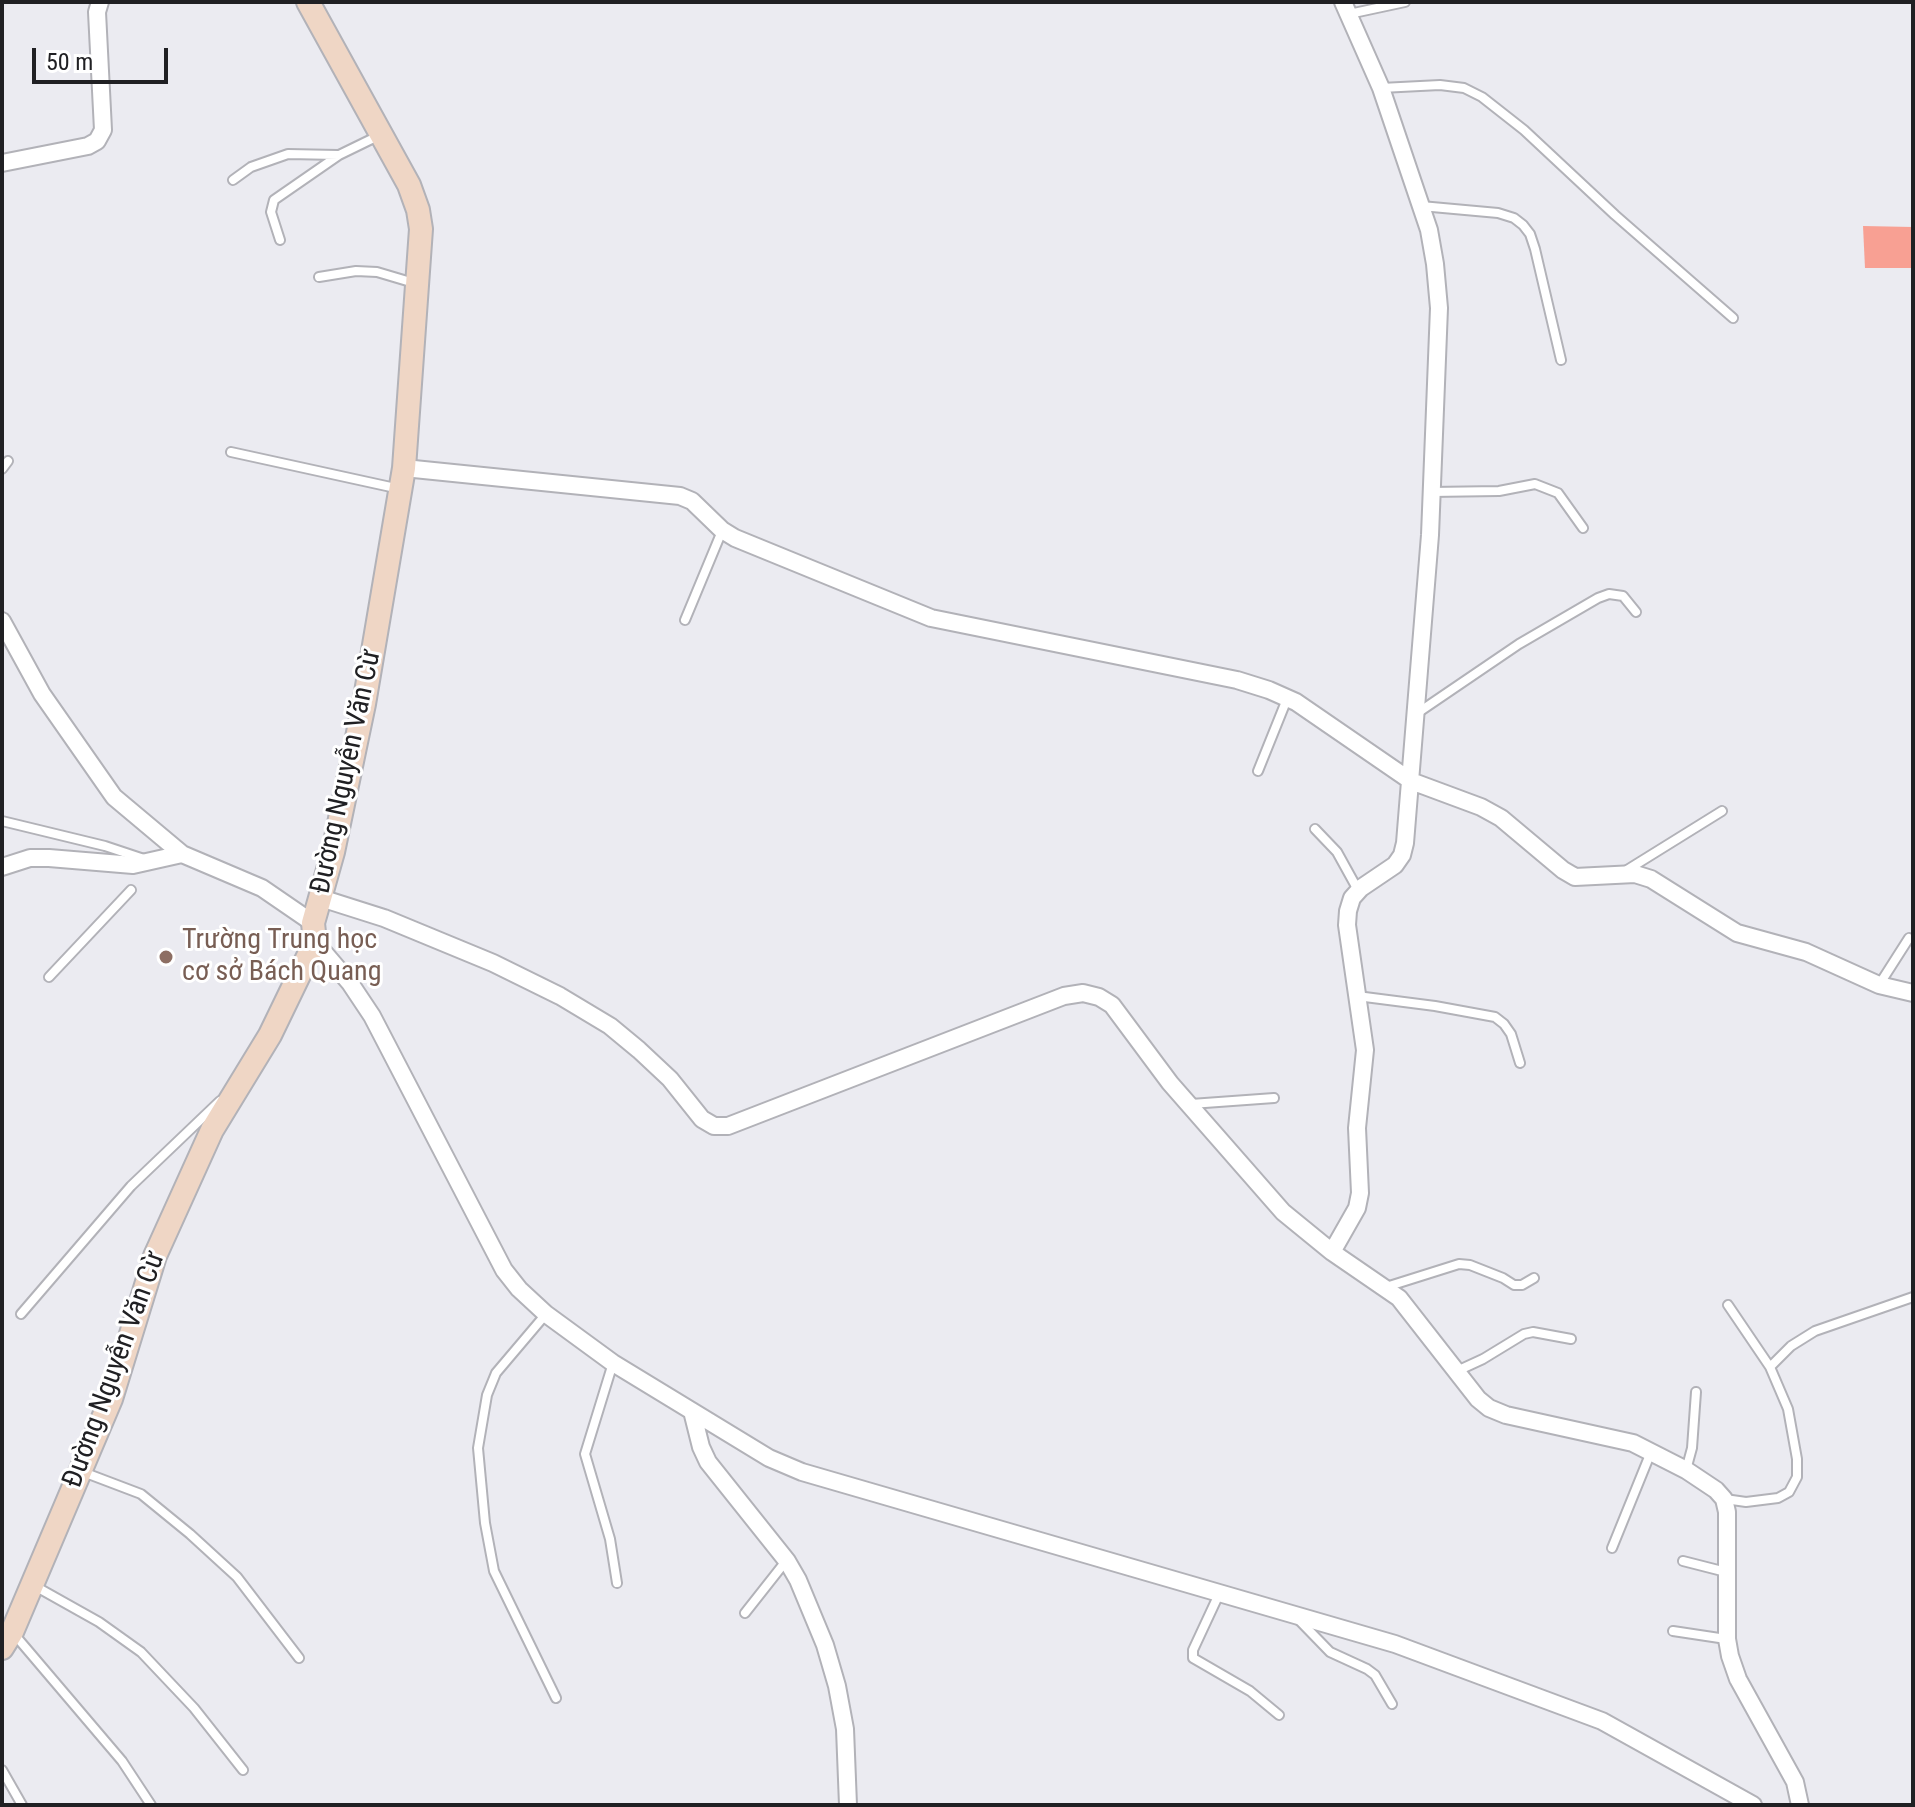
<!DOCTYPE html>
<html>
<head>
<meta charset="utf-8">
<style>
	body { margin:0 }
	#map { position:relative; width:1915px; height:1807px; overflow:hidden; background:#ebebf1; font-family:"Roboto Condensed",sans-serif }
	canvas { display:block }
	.frame { position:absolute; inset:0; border:4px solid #202023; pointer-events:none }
	.scale { position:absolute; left:32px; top:48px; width:136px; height:36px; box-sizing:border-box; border:4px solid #202023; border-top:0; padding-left:10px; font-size:24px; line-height:28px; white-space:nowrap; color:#202023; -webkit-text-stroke:6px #fff; paint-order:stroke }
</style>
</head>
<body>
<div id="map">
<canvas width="1915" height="1807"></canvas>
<div class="frame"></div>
<div class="scale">50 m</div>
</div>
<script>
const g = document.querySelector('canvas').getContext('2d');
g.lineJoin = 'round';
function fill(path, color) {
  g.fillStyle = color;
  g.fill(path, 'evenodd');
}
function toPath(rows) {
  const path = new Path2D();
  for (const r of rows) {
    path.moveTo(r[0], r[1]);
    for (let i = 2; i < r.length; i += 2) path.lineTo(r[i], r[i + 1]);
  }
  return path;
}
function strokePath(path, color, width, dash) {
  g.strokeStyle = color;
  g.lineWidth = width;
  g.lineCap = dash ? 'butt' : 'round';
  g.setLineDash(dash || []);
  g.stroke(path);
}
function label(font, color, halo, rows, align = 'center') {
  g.font = font + ' "Roboto Condensed",sans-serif';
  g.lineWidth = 6;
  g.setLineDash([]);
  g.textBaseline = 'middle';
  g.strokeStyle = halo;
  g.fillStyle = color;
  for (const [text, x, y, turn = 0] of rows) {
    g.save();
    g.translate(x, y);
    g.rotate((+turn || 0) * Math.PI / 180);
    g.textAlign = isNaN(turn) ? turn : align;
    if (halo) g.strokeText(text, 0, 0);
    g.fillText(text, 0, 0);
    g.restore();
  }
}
const building = toPath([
	[1863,226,1913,227,1913,268,1865,268]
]);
const lane = toPath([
	[1349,14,1405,2],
	[1381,88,1440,85,1464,88,1482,97,1524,130,1615,215,1733,318],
	[233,180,251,167,288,154,338,155],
	[1421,206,1498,213,1514,218,1523,225,1530,234,1535,249,1561,360],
	[280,240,271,212,274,200,339,155,378,136],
	[319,277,356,271,377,272,414,283],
	[231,452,400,489],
	[2,469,8,461],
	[1431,492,1499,491,1535,484,1558,493,1583,528],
	[685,620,722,531],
	[1416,714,1519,644,1598,598,1609,594,1623,596,1636,612],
	[1258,771,1287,699],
	[2,821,105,846,144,859],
	[1315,829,1337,852,1358,890],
	[1627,870,1722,811],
	[49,977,131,890],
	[1879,985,1909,938],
	[1357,996,1435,1006,1495,1017,1504,1024,1511,1034,1520,1063],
	[1191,1104,1274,1098],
	[1386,1287,1459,1264,1470,1265,1503,1278,1514,1285,1522,1285,1534,1278],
	[21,1314,131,1186,220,1101],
	[546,1314,496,1373,487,1395,478,1448,485,1523,494,1571,556,1698],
	[613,1363,585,1454,610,1539,617,1583],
	[1770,1367,1791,1346,1815,1331,1913,1297],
	[1457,1371,1483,1359,1524,1334,1533,1332,1571,1339],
	[1686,1470,1692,1448,1696,1392],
	[83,1472,141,1494,190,1534,237,1577,299,1658],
	[1725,1499,1746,1502,1778,1498,1789,1492,1797,1477,1797,1459,1788,1409,1770,1367,1728,1305],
	[1612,1548,1651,1452],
	[1683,1561,1726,1572],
	[33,1585,99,1622,141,1652,194,1708,243,1770],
	[1220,1592,1193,1650,1193,1658,1250,1691,1279,1715],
	[745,1613,786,1561],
	[1298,1619,1330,1652,1367,1669,1375,1675,1392,1704],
	[1673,1631,1726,1639],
	[14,1634,122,1761,151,1805],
	[2,1770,22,1805]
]);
const street = toPath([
	[2,163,88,146,97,141,103,130,97,12,100,2],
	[404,468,680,496,692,501,722,530,735,538,931,618,1237,680,1269,690,1296,702,1411,781,1481,807,1501,818,1563,870,1575,877,1635,874,1651,879,1737,933,1806,952,1879,985,1913,993],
	[2,621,42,694,114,797,182,854,262,888,313,923],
	[2,867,30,858,49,858,133,865,182,854],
	[321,898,384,918,493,963,560,996,610,1026,639,1050,670,1079,702,1119,714,1126,728,1126,1064,996,1083,993,1099,997,1112,1005,1170,1083,1283,1212,1332,1252,1399,1298,1478,1399,1489,1408,1506,1415,1633,1443,1686,1470,1716,1490,1724,1499,1727,1512,1727,1639,1730,1656,1738,1679,1795,1782,1800,1805],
	[315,942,350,983,372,1016,504,1270,519,1289,546,1314,613,1363,769,1458,802,1472,1395,1644,1602,1721,1753,1805],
	[1332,1252,1357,1208,1360,1193,1357,1128,1365,1050,1347,925,1348,911,1352,898,1361,888,1395,865,1402,855,1405,843,1430,535,1439,308,1435,264,1429,230,1381,88,1343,2],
	[692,1411,701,1447,708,1462,787,1561,798,1580,825,1645,837,1686,845,1729,848,1805]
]);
const secondary = toPath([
	[2,1648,12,1632,111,1399,155,1256,212,1130,270,1035,315,942,313,923,333,852,364,704,404,468,421,229,418,210,409,185,308,2]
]);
const markers = [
	[166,957,8,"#8d6e63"]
];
const streetNames = [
	["Đường Nguyễn Văn Cừ",347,772,-78],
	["Đường Nguyễn Văn Cừ",115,1370,-70]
];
const educationNames = [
	["Trường Trung học",182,941],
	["cơ sở Bách Quang",182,973]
];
fill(building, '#f8a093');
strokePath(lane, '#b2b2b8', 12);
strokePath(street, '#b2b2b8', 20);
strokePath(secondary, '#b2b2b8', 26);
strokePath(lane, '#fff', 8);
strokePath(street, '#fff', 16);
strokePath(secondary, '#efd6c5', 22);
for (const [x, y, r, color] of markers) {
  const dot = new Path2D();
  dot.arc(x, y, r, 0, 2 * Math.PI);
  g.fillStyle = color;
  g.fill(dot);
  strokePath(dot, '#fff', 3);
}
label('28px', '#202023', '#fff', streetNames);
label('28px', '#785e54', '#fff', educationNames, 'left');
</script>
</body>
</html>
